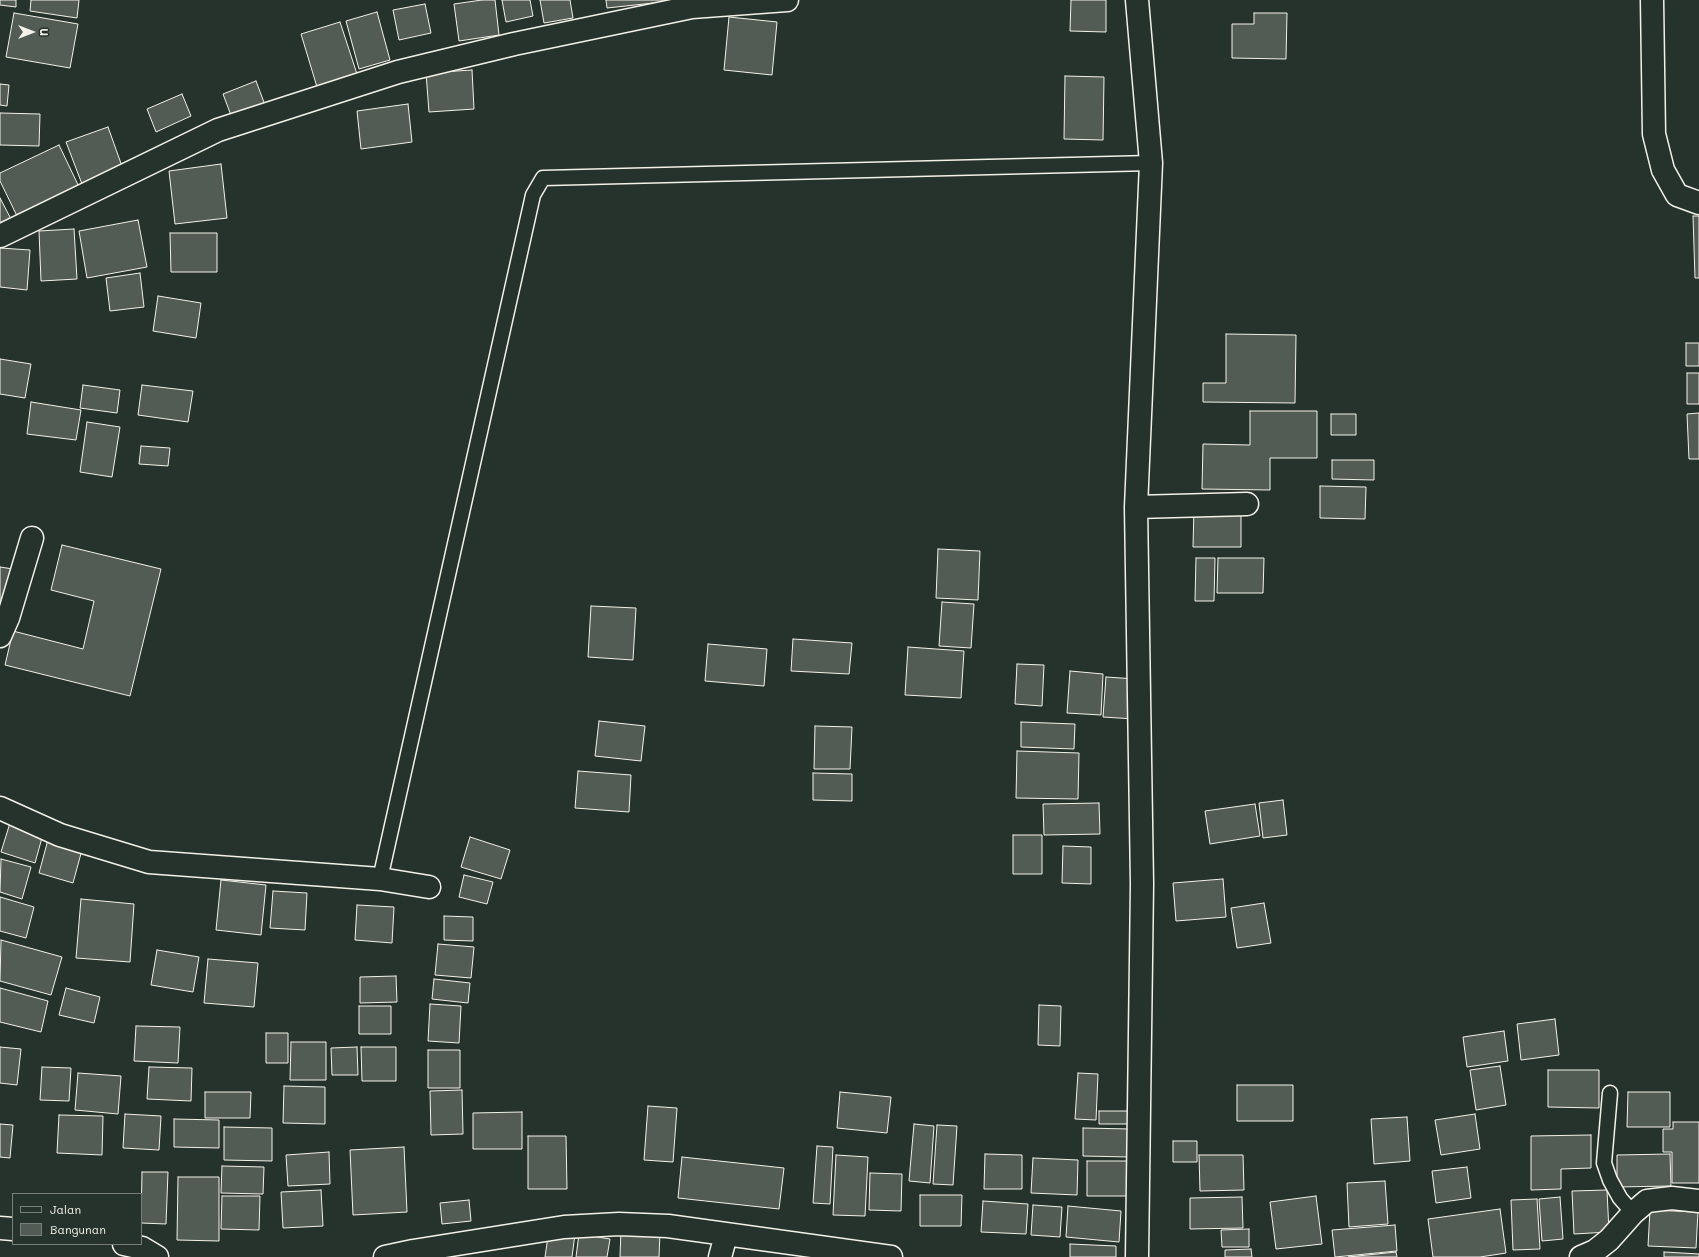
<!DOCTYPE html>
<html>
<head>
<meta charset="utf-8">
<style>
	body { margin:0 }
	#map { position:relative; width:1699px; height:1257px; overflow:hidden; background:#26332d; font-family:Mali,sans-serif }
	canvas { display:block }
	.legend { position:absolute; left:12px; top:1193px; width:130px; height:52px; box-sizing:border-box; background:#26332d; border:1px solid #787f78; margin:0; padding:5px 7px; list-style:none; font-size:12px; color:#f4f1e8 }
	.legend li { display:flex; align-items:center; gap:8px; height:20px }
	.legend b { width:20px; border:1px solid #787f78 }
	.north { position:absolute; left:12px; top:12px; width:40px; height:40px; -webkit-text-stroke:3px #26332d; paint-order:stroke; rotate:90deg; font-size:11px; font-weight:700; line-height:16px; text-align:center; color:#f4f1e8 }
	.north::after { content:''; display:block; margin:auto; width:14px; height:18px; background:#f4f1e8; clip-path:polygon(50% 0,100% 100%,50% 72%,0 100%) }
</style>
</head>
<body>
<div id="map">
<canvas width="1699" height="1257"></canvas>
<ul class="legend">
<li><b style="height:5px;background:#26332d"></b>Jalan</li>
<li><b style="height:11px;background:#525c55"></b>Bangunan</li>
</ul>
<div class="north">U</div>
</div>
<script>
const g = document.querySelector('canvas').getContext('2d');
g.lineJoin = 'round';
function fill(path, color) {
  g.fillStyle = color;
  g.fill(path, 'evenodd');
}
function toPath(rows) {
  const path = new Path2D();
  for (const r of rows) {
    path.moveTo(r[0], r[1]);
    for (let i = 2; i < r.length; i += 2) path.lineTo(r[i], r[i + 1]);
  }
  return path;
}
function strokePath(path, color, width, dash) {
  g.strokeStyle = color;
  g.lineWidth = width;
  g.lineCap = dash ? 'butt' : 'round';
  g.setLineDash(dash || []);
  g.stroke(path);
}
const building = toPath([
	[0,0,16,0,16,7,0,5,0,0],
	[31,0,79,0,77,18,30,11,31,0],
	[482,0,495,0,499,35,459,41,454,4,482,0],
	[502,0,530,0,533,16,506,22,502,0],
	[540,0,570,0,573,18,544,23,540,0],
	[606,0,672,0,672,1,607,8,606,0],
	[1071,0,1106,0,1106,32,1070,31,1071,0],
	[425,4,431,33,399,40,393,10,425,4],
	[377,12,390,60,359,69,346,21,377,12],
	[14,13,78,24,70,68,6,57,14,13],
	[1254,13,1287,13,1286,59,1232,58,1232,24,1254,24,1254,13],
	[729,17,777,22,772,75,724,70,729,17],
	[340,22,357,74,317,87,301,34,340,22],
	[472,70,474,109,429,112,426,73,472,70],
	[1065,76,1104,77,1103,140,1064,139,1065,76],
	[256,81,265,105,232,118,223,94,256,81],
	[0,84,9,85,7,106,0,105,0,84],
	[182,94,191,116,156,132,147,109,182,94],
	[408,104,412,142,361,149,357,111,408,104],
	[0,113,40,114,39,146,0,145,0,113],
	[108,127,123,169,82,184,66,142,108,127],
	[59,145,80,189,18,218,0,181,0,173,59,145],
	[221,164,227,218,175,224,169,171,221,164],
	[0,198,11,219,0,225,0,198],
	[1693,216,1699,216,1699,278,1695,278,1693,216],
	[138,220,147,267,87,278,79,231,138,220],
	[74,229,77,279,41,281,39,231,74,229],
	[170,233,217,233,217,272,171,272,170,233],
	[0,248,30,250,27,290,0,287,0,248],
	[140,273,144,307,110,311,106,278,140,273],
	[158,296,201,303,196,338,153,331,158,296],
	[1226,334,1296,335,1295,403,1203,402,1203,383,1226,383,1226,334],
	[1686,343,1699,343,1699,366,1686,366,1686,343],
	[0,359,31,364,25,398,0,394,0,359],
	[1687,373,1699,373,1699,404,1687,404,1687,373],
	[83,385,120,390,117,413,80,408,83,385],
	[142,385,193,391,188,422,138,415,142,385],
	[31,402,81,410,76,440,27,434,31,402],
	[1250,411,1317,411,1317,458,1270,458,1270,490,1202,489,1203,444,1250,445,1250,411],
	[1699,413,1699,459,1689,459,1687,414,1699,413],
	[1331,414,1356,414,1356,435,1331,435,1331,414],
	[87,422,120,427,112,477,80,472,87,422],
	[141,446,170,448,168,466,139,464,141,446],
	[1332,460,1374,460,1374,480,1332,479,1332,460],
	[1320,486,1366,487,1365,519,1320,518,1320,486],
	[1194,507,1241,508,1241,547,1193,547,1194,507],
	[62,545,161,569,130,696,5,665,13,631,83,649,94,601,51,590,62,545],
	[938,549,980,551,978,600,936,598,938,549],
	[1196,558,1215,558,1214,601,1195,601,1196,558],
	[1218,558,1264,558,1263,593,1217,593,1218,558],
	[0,567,13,569,9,605,0,604,0,567],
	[942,602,974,604,971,648,939,646,942,602],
	[591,606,636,608,633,660,588,657,591,606],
	[793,639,852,643,849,674,791,671,793,639],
	[708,644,767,649,764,686,705,681,708,644],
	[908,647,964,651,961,698,905,695,908,647],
	[1017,664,1044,665,1042,706,1015,704,1017,664],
	[1070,671,1103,674,1101,715,1067,713,1070,671],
	[1106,677,1136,679,1134,719,1103,717,1106,677],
	[599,721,645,726,641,761,595,756,599,721],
	[1021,722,1075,724,1074,749,1021,747,1021,722],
	[815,726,852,727,850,769,814,769,815,726],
	[1017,751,1079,753,1078,799,1016,798,1017,751],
	[578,771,631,775,629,812,575,808,578,771],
	[813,773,852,774,852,801,813,800,813,773],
	[1283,800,1287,835,1263,838,1259,803,1283,800],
	[1099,803,1100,834,1044,835,1043,804,1099,803],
	[1255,804,1260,836,1210,844,1205,811,1255,804],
	[10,823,43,834,35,863,1,852,10,823],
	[1013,835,1042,835,1042,874,1013,874,1013,835],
	[49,836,83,846,73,883,39,873,49,836],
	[470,837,510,850,501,879,461,867,470,837],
	[1063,846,1091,847,1091,884,1062,883,1063,846],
	[1,859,31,867,22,899,0,892,1,859],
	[464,875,493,882,487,904,459,897,464,875],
	[1223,879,1226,917,1176,921,1173,883,1223,879],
	[221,880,266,885,261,935,216,930,221,880],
	[273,891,307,893,305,930,270,928,273,891],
	[0,897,34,907,26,938,0,931,0,897],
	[81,899,134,904,130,962,76,958,81,899],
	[1264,903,1271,943,1237,948,1231,908,1264,903],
	[357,905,394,907,392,943,355,940,357,905],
	[444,916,473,917,473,941,444,940,444,916],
	[1,940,62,957,51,995,0,981,1,940],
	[438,944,474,947,471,978,435,975,438,944],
	[157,950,199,957,193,992,151,985,157,950],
	[208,959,258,963,254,1007,204,1003,208,959],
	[396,976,397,1002,360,1003,360,977,396,976],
	[434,979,470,983,468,1003,432,999,434,979],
	[0,988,48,1001,41,1032,0,1022,0,988],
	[66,988,100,997,94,1023,59,1015,66,988],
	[430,1004,461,1006,459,1043,428,1041,430,1004],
	[1039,1005,1061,1006,1060,1046,1038,1045,1039,1005],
	[359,1006,391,1006,391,1034,359,1034,359,1006],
	[1555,1019,1559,1055,1521,1060,1517,1024,1555,1019],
	[136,1026,180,1027,178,1063,134,1061,136,1026],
	[1504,1031,1508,1061,1467,1067,1463,1037,1504,1031],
	[266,1033,288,1033,288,1063,266,1063,266,1033],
	[291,1042,326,1042,326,1080,290,1080,291,1042],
	[0,1047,21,1049,17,1085,0,1083,0,1047],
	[357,1047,358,1075,332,1075,331,1048,357,1047],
	[361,1047,396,1047,396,1081,362,1081,361,1047],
	[428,1050,460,1050,460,1088,428,1088,428,1050],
	[1500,1066,1506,1105,1476,1110,1470,1070,1500,1066],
	[42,1067,71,1068,69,1101,40,1100,42,1067],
	[149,1067,192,1068,191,1101,147,1099,149,1067],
	[1548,1070,1599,1070,1599,1108,1548,1107,1548,1070],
	[78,1073,121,1076,118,1114,75,1110,78,1073],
	[1078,1073,1098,1074,1096,1120,1075,1119,1078,1073],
	[1237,1085,1293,1085,1293,1121,1237,1121,1237,1085],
	[284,1086,325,1087,325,1124,283,1123,284,1086],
	[462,1090,463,1134,431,1135,430,1091,462,1090],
	[205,1092,251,1092,250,1118,205,1118,205,1092],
	[840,1092,891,1097,887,1133,837,1128,840,1092],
	[1628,1092,1670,1092,1670,1127,1627,1127,1628,1092],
	[648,1106,677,1108,673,1162,644,1160,648,1106],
	[1099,1111,1131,1111,1131,1124,1099,1124,1099,1111],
	[522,1112,522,1149,473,1149,473,1113,522,1112],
	[125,1114,161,1116,159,1150,123,1148,125,1114],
	[1475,1114,1480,1149,1441,1155,1435,1120,1475,1114],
	[59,1115,103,1116,102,1155,57,1153,59,1115],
	[1407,1117,1410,1161,1374,1164,1371,1119,1407,1117],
	[174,1119,219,1120,219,1148,174,1147,174,1119],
	[1673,1122,1699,1122,1699,1183,1672,1183,1672,1152,1663,1152,1663,1129,1673,1129,1673,1122],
	[0,1124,13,1125,10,1158,0,1157,0,1124],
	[914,1124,934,1126,930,1183,909,1181,914,1124],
	[937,1125,957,1126,953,1185,933,1184,937,1125],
	[224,1127,272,1128,272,1161,224,1160,224,1127],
	[1083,1128,1131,1129,1130,1157,1083,1156,1083,1128],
	[1591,1135,1591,1168,1561,1169,1561,1189,1531,1190,1531,1136,1591,1135],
	[528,1136,566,1136,567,1189,528,1189,528,1136],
	[1173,1141,1197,1141,1197,1162,1173,1162,1173,1141],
	[817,1146,833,1147,830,1204,813,1203,817,1146],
	[404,1147,407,1212,353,1215,350,1150,404,1147],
	[329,1152,330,1184,288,1186,286,1155,329,1152],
	[985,1154,1022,1155,1022,1189,984,1189,985,1154],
	[1670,1154,1671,1186,1617,1187,1617,1155,1670,1154],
	[836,1155,868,1157,865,1216,833,1215,836,1155],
	[1199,1155,1243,1155,1244,1190,1200,1191,1199,1155],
	[682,1157,784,1168,779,1209,678,1198,682,1157],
	[1033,1158,1078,1160,1077,1195,1031,1193,1033,1158],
	[1087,1161,1128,1161,1128,1196,1087,1196,1087,1161],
	[222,1166,264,1167,263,1194,221,1193,222,1166],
	[1467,1167,1471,1198,1436,1203,1432,1171,1467,1167],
	[142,1172,168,1172,166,1224,141,1223,142,1172],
	[870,1173,902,1174,901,1211,869,1210,870,1173],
	[178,1177,219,1177,219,1241,177,1240,178,1177],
	[1385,1181,1388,1224,1349,1227,1347,1183,1385,1181],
	[321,1190,323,1226,283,1228,281,1192,321,1190],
	[1607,1190,1609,1232,1574,1234,1572,1191,1607,1190],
	[920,1195,962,1195,961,1226,920,1226,920,1195],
	[222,1196,260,1196,259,1230,221,1229,222,1196],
	[1316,1196,1322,1244,1276,1249,1270,1202,1316,1196],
	[1242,1197,1243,1228,1190,1229,1190,1198,1242,1197],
	[1560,1197,1563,1239,1542,1241,1539,1199,1560,1197],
	[1537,1199,1540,1249,1513,1250,1511,1200,1537,1199],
	[469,1200,471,1221,442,1224,440,1203,469,1200],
	[983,1201,1028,1204,1026,1234,981,1232,983,1201],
	[1033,1205,1062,1207,1060,1237,1031,1235,1033,1205],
	[1068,1206,1121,1211,1119,1242,1066,1237,1068,1206],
	[1500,1209,1506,1253,1480,1257,1433,1257,1428,1219,1500,1209],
	[1650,1210,1698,1212,1696,1248,1648,1246,1650,1210],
	[1395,1225,1397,1251,1335,1257,1332,1230,1395,1225],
	[1249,1229,1249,1247,1222,1247,1221,1230,1249,1229],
	[549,1230,575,1234,572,1257,545,1257,549,1230],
	[621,1230,660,1232,659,1257,620,1257,621,1230],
	[579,1234,610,1239,607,1257,576,1257,579,1234],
	[1070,1244,1116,1246,1116,1257,1070,1257,1070,1244],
	[1251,1249,1252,1257,1225,1257,1225,1250,1251,1249],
	[1396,1252,1397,1257,1348,1257,1396,1252],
	[1664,1252,1699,1254,1699,1257,1664,1257,1664,1252]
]);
const lane = toPath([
	[380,879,533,195,543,178,1151,163],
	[1610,1093,1604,1163,1610,1180,1620,1198,1633,1213]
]);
const street = toPath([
	[1652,0,1654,134,1663,170,1677,195,1699,203],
	[0,236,218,130,398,72,514,44,692,7,787,0],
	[1136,507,1247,504],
	[0,636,8,618,32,538],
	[0,808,60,835,149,862,380,879,429,887],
	[0,1228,13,1229],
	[124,1244,142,1248,157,1257],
	[385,1257,413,1251,564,1227,619,1224,668,1226,891,1257],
	[720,1257,726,1235],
	[1137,1257,1142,884,1136,507,1151,163,1137,0],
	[1581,1257,1595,1251,1609,1240,1633,1213,1647,1201,1672,1198,1699,1201]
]);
fill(building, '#525c55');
strokePath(building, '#f4f1e8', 1);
strokePath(lane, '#f4f1e8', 17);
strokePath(street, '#f4f1e8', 25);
strokePath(lane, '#26332d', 14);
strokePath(street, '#26332d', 22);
</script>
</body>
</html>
